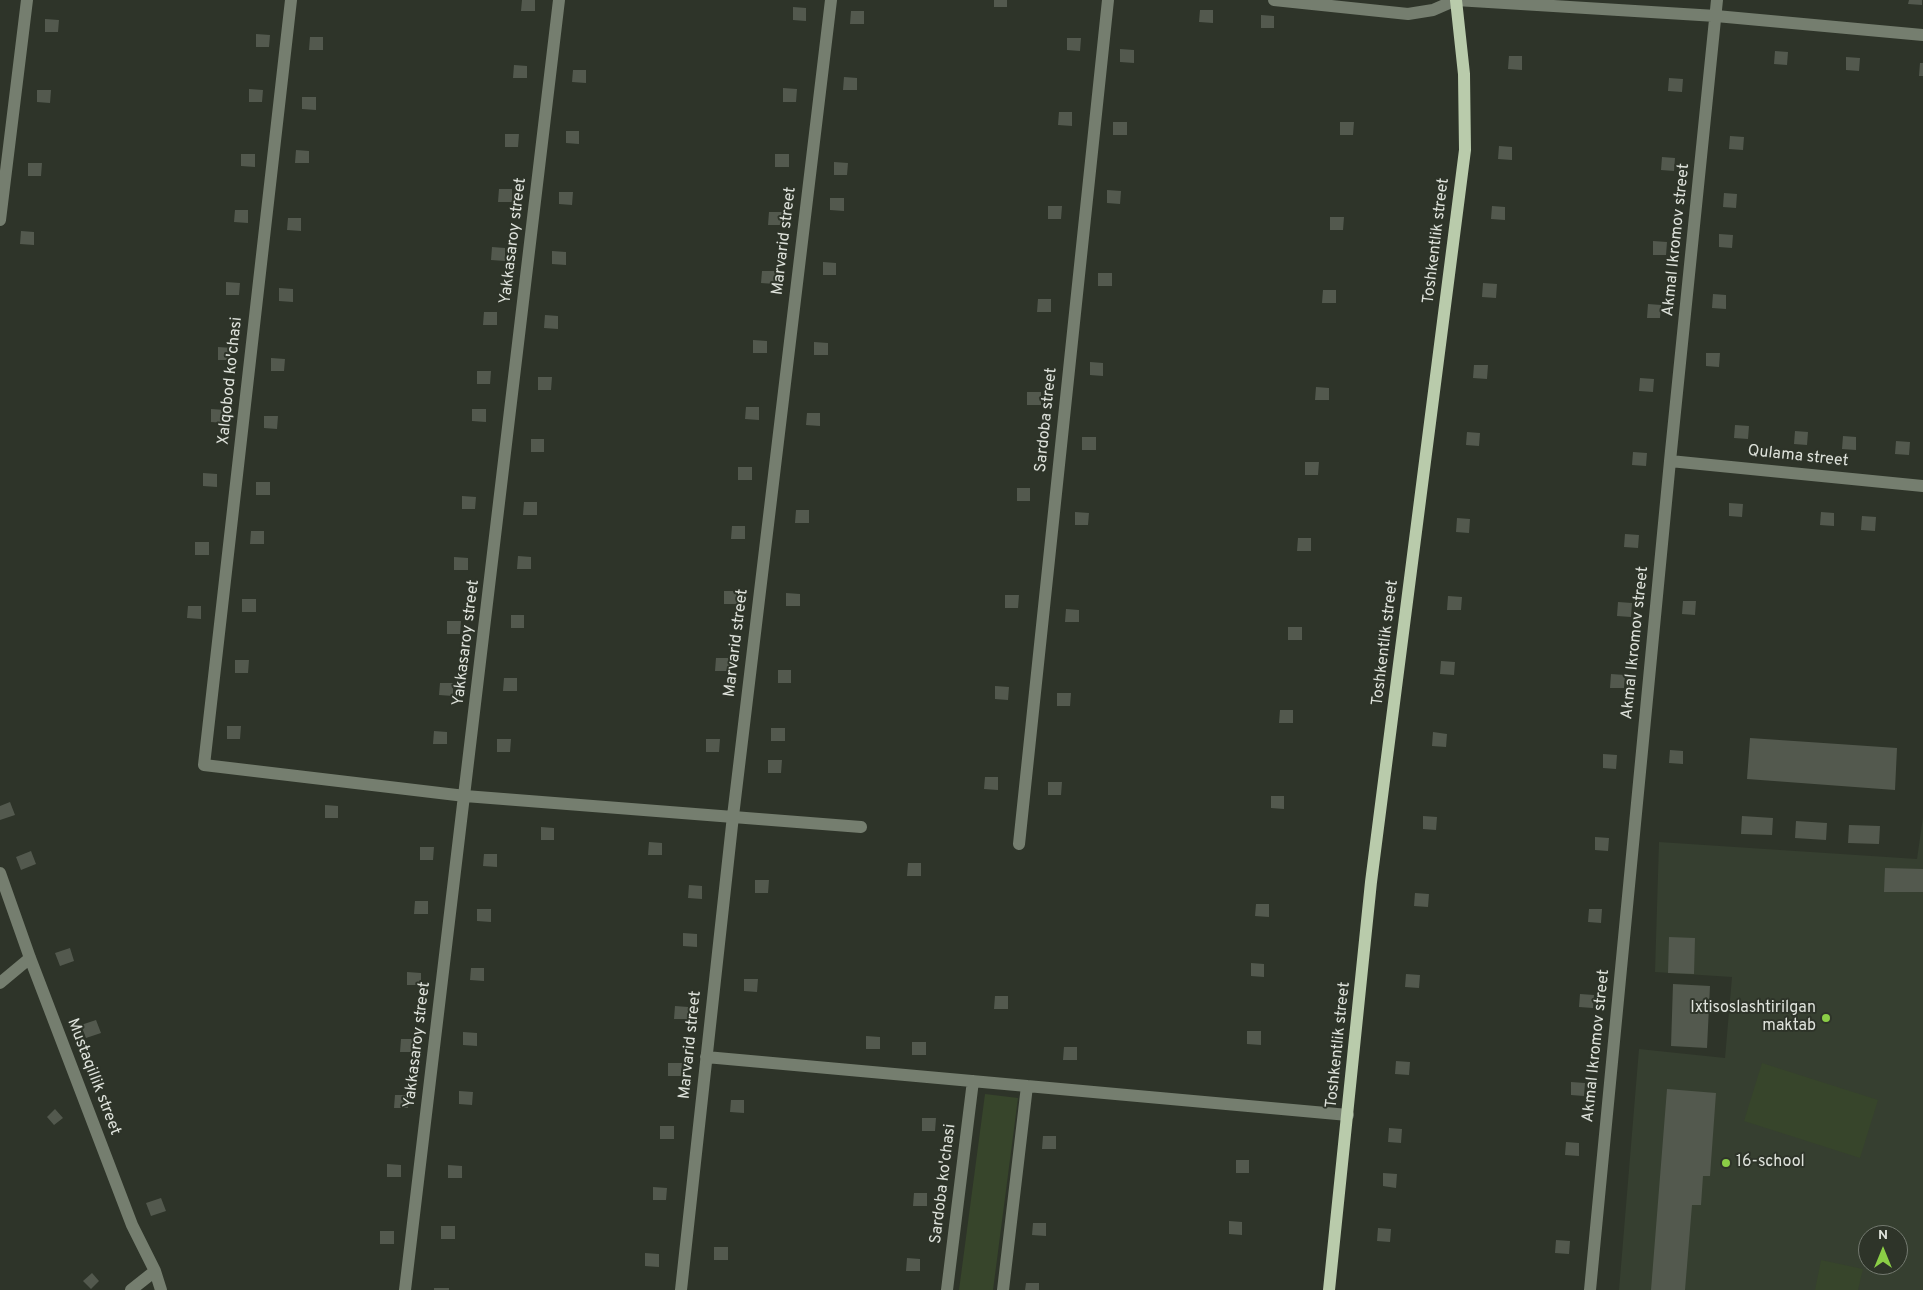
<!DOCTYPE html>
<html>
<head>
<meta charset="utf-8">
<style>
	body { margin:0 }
	#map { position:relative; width:1923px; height:1290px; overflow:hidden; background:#2e3429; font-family:Overpass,sans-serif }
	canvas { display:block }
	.north { position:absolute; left:1858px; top:1225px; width:50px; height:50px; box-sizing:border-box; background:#2e3429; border:1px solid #747a70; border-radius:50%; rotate:0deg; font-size:14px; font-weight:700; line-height:20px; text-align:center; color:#dee2db }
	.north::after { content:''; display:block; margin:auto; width:18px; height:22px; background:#8bce46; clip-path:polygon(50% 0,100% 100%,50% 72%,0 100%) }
</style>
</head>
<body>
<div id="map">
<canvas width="1923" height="1290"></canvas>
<div class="north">N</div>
</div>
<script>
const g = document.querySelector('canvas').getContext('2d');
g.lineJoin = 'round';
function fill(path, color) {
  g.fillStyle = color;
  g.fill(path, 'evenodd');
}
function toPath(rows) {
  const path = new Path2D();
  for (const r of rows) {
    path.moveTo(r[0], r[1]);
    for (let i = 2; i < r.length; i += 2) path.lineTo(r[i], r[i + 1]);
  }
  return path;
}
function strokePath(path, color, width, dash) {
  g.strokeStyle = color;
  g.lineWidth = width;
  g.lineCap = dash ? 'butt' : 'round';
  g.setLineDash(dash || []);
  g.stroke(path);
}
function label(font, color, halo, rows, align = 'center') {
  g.font = font + ' Overpass,sans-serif';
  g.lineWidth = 4;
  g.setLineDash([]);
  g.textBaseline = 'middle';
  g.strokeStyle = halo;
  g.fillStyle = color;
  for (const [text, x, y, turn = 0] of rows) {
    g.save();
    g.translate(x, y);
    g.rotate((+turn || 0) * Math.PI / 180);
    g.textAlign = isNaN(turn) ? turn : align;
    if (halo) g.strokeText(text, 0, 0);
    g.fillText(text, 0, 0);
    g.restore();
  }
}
const built = toPath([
	[1923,817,1923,1290,1619,1290,1639,1049,1725,1058,1732,977,1655,972,1659,842,1917,859],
	[1868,1235,1898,1235,1898,1265,1868,1265]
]);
const green = toPath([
	[1762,1063,1878,1100,1860,1158,1744,1121],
	[985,1094,1018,1098,993,1290,959,1290],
	[1821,1260,1863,1269,1858,1290,1815,1290]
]);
const building = toPath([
	[522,0,535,0,535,11,521,11],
	[994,0,1007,0,1007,7,994,7],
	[1909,0,1922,0,1922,5,1908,4],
	[793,7,806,8,806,21,793,20],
	[1200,10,1213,10,1213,23,1199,22],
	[851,11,864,11,864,24,850,24],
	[1261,15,1274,16,1274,28,1261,28],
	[45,19,59,20,58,32,45,32],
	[256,34,270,35,269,47,256,47],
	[310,37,323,37,323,50,309,50],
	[1067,38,1081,38,1080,51,1067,50],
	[1120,49,1134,50,1134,63,1120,62],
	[1775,51,1788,52,1787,65,1774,64],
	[1509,56,1522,56,1522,70,1508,69],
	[1846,57,1860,58,1859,71,1846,70],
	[1920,63,1923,63,1923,76,1919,76],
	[514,65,527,66,527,78,513,78],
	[573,70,586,70,586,83,572,82],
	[844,77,857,78,857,90,843,90],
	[1669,78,1683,79,1682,92,1668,91],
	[783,88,797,89,796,102,783,102],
	[249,89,263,90,262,102,249,102],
	[37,90,51,90,50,103,37,102],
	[302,97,316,97,316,110,302,109],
	[1059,112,1072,112,1072,126,1058,125],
	[1113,122,1127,122,1127,135,1113,135],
	[1340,122,1354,122,1353,135,1340,135],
	[566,131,579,131,579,144,566,143],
	[505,134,519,134,518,147,505,147],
	[1730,136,1744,137,1743,150,1729,149],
	[1499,146,1512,147,1512,160,1498,159],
	[296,150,309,151,309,163,295,163],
	[241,154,255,154,255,167,241,166],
	[775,154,789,154,789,167,775,167],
	[1662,157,1675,158,1674,171,1661,170],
	[834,162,848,163,847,175,834,175],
	[28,163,42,163,41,176,28,176],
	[499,189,512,189,512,202,498,202],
	[1107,190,1121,191,1120,204,1107,203],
	[559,192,573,192,572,205,559,204],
	[1724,193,1737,194,1736,208,1723,207],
	[830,198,844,198,844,211,830,210],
	[1048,206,1062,206,1061,219,1048,219],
	[1492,206,1505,207,1505,220,1491,219],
	[235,210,248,210,248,223,234,222],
	[769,212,782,212,782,225,768,225],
	[1330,217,1344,217,1343,230,1330,230],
	[288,218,301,218,301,231,287,230],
	[21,231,34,232,34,245,20,244],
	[1719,234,1733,235,1732,248,1719,247],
	[1653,241,1667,242,1666,255,1653,255],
	[492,247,505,248,505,261,491,260],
	[552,251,566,252,566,265,552,264],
	[823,262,836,263,836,275,823,275],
	[762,271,775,271,775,284,761,283],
	[1098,273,1112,273,1112,286,1098,286],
	[226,282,240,283,239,295,226,295],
	[1483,283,1497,284,1496,298,1482,297],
	[279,288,293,289,293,302,279,301],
	[1323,290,1336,290,1336,303,1322,303],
	[1713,294,1726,295,1726,309,1712,308],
	[1038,299,1051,299,1051,312,1037,312],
	[1648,304,1661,305,1660,318,1647,318],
	[484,312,497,312,497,325,483,325],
	[545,315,558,316,558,329,544,328],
	[753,340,767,341,767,353,753,353],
	[814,342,828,343,828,355,814,355],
	[218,347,232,348,232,360,218,360],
	[1706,353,1720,353,1719,367,1706,366],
	[271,358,285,359,284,371,271,371],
	[1090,362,1103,363,1103,376,1090,375],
	[1474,365,1488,365,1487,379,1473,378],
	[477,371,491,371,490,384,477,384],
	[538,377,552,377,551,390,538,390],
	[1640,378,1654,379,1653,392,1639,391],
	[1316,387,1329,388,1329,400,1315,400],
	[1027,392,1041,392,1041,405,1027,405],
	[746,407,759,407,759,420,745,419],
	[211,409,225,410,225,423,211,422],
	[472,409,486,409,486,422,472,421],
	[807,413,820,413,820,426,806,425],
	[264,416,278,416,277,429,264,428],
	[1735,425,1749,426,1748,439,1734,438],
	[1795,431,1808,432,1807,445,1794,444],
	[1467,432,1480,433,1479,446,1466,445],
	[1843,436,1856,437,1856,450,1842,449],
	[1082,437,1096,437,1096,450,1082,450],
	[531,439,544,439,544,452,531,452],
	[1896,441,1910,442,1909,455,1895,454],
	[1633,452,1647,453,1646,466,1632,465],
	[1305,462,1319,462,1318,475,1305,475],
	[738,467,752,467,752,480,738,480],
	[203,473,217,474,217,487,203,486],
	[256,482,270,482,270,495,256,495],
	[1017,488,1030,488,1030,501,1017,501],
	[462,496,476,497,475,509,462,509],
	[524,502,537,502,537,515,523,515],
	[1729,503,1743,504,1742,517,1729,516],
	[796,510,809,510,809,523,795,523],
	[1075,512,1089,513,1088,525,1075,525],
	[1821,512,1834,513,1834,526,1820,525],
	[1862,516,1876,517,1875,531,1861,530],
	[1457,518,1470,519,1469,533,1456,532],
	[732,526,745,526,745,539,731,539],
	[251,531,264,531,264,544,250,544],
	[1625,534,1639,535,1638,548,1624,547],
	[1298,538,1311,538,1311,551,1297,551],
	[195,542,209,542,209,555,195,555],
	[518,556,531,557,531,569,517,569],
	[454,557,468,558,468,570,454,570],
	[724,591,738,591,737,604,724,604],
	[786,593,800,594,800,606,786,606],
	[1005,595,1019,595,1018,608,1005,608],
	[1448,596,1462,597,1461,610,1447,610],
	[242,599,256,599,256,612,242,612],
	[1683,601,1696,601,1695,615,1682,614],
	[1618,602,1632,603,1631,617,1617,616],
	[188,606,201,606,201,619,187,618],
	[1066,609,1079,610,1079,622,1065,622],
	[511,615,524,615,524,628,511,628],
	[447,621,461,621,460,634,447,634],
	[1288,627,1302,627,1302,640,1288,640],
	[716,658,729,658,729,671,715,671],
	[235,660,249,660,248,673,235,673],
	[1441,661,1455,662,1454,675,1440,674],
	[778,670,791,670,791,683,778,683],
	[1611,674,1625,675,1624,688,1610,688],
	[504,678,517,678,517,691,503,691],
	[440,683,453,683,453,696,439,695],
	[995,686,1009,687,1008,700,995,699],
	[1057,693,1071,693,1070,706,1057,706],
	[1280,710,1293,710,1293,723,1279,723],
	[227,726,241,726,240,739,227,739],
	[771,728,785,728,785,741,771,741],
	[434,731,447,732,447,744,433,744],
	[1433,732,1447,734,1446,747,1432,746],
	[1750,738,1897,748,1895,790,1747,779],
	[497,739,511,739,510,752,497,752],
	[706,739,720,739,719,752,706,752],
	[1670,750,1683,751,1683,764,1669,763],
	[1603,754,1617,755,1616,769,1603,768],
	[768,760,782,760,781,773,768,773],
	[985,777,998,777,998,790,984,789],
	[1048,782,1062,782,1061,795,1048,795],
	[1271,796,1284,796,1284,809,1271,808],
	[10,802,15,815,0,820,0,806],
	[325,805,338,806,338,818,325,818],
	[1423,816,1437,817,1436,830,1423,829],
	[1742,816,1773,818,1772,835,1741,834],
	[1796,821,1827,823,1826,840,1795,838],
	[1849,825,1880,826,1879,844,1848,843],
	[541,827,554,828,554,840,541,840],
	[1595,837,1609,838,1608,851,1595,850],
	[649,842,662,843,662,855,648,855],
	[420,847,434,847,433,860,420,860],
	[31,851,36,864,21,870,16,857],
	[484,854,497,854,497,867,483,866],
	[908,863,921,863,921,876,907,876],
	[1885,868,1923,869,1923,892,1884,892],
	[755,880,769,880,768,893,755,893],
	[689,885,702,886,702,899,688,898],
	[1415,893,1429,894,1428,907,1414,906],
	[415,901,428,901,428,914,414,914],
	[1256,904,1269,904,1269,917,1255,916],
	[477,909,491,909,491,922,477,921],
	[1589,909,1602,909,1601,923,1588,922],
	[683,933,697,934,697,947,683,946],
	[1669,937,1695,938,1694,974,1668,973],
	[70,948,74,961,60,966,55,953],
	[1251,963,1264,964,1264,977,1251,976],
	[471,968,484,968,484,981,470,980],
	[407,972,421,973,421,985,407,985],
	[1406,974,1420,975,1419,988,1405,987],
	[744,979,758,979,757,992,744,991],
	[1673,984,1710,986,1707,1048,1671,1046],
	[1580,994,1594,995,1593,1008,1579,1007],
	[995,996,1008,996,1008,1009,994,1009],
	[675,1006,688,1007,688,1019,674,1019],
	[96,1020,101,1033,86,1038,81,1025],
	[1247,1031,1261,1031,1261,1045,1247,1044],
	[463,1032,477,1033,477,1046,463,1045],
	[866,1036,880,1037,880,1049,866,1049],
	[401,1039,414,1039,414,1052,400,1052],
	[912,1042,926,1042,926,1055,912,1055],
	[1064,1047,1077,1047,1077,1060,1063,1060],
	[1396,1061,1410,1062,1409,1075,1395,1074],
	[668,1063,682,1063,681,1076,668,1076],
	[1571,1082,1585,1083,1584,1096,1571,1095],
	[1667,1089,1716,1093,1710,1176,1703,1176,1701,1205,1692,1205,1685,1290,1651,1290],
	[459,1091,473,1092,472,1105,459,1104],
	[395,1095,408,1095,408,1108,394,1108],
	[731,1100,744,1100,744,1113,730,1112],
	[55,1109,63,1118,54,1125,47,1117],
	[922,1118,936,1118,935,1131,922,1131],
	[660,1126,674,1126,674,1139,660,1139],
	[1389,1128,1402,1129,1401,1143,1388,1142],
	[1043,1136,1056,1136,1056,1149,1042,1149],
	[1566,1142,1579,1143,1579,1156,1565,1155],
	[1236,1160,1249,1160,1249,1173,1236,1173],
	[387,1164,401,1165,401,1177,387,1177],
	[448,1165,462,1166,462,1178,448,1178],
	[1383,1173,1397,1174,1396,1188,1383,1186],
	[653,1187,667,1188,666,1200,653,1200],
	[914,1193,927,1193,927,1206,913,1206],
	[161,1198,166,1211,151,1216,146,1203],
	[1229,1221,1242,1222,1242,1235,1229,1234],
	[1033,1223,1046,1223,1046,1236,1032,1235],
	[441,1226,455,1226,455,1239,441,1239],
	[1378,1228,1391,1229,1390,1242,1377,1241],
	[380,1231,394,1231,394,1244,380,1244],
	[1556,1240,1570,1241,1569,1254,1555,1253],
	[714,1247,728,1247,728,1260,714,1260],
	[645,1253,659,1254,659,1267,645,1266],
	[907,1258,920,1259,920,1271,906,1271],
	[92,1273,99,1281,91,1289,83,1281],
	[1026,1283,1039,1283,1039,1290,1025,1290],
	[434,1288,449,1288,449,1290,434,1290]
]);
const minor = toPath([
	[291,0,204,765,465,796,861,827],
	[1274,0,1408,14,1433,10,1456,0,1716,16,1923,35],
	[0,220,27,0],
	[1670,461,1923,486],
	[1019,844,1108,0],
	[0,873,30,958,132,1225,155,1271,161,1290],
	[0,983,30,958],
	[706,1057,1348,1115],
	[131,1290,155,1271],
	[405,1290,559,0],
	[681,1290,733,816,831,0],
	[947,1290,973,1081],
	[1003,1290,1027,1086],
	[1590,1290,1670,461,1717,0]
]);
const major = toPath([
	[1329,1290,1371,882,1465,150,1464,74,1456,0]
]);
const markers = [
	[1826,1018,5,"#8bce46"],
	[1726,1163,5,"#8bce46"]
];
const streetNames = [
	["Akmal Ikromov street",1677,240,-84],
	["Yakkasaroy street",514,241,-83],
	["Marvarid street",785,241,-83],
	["Toshkentlik street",1437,241,-83],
	["Xalqobod ko'chasi",231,381,-84],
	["Sardoba street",1047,420,-84],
	["Qulama street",1798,457,6],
	["Yakkasaroy street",467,643,-83],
	["Marvarid street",737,643,-83],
	["Toshkentlik street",1386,643,-83],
	["Akmal Ikromov street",1636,643,-84],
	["Yakkasaroy street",418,1045,-83],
	["Marvarid street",691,1045,-84],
	["Toshkentlik street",1339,1045,-84],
	["Akmal Ikromov street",1597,1046,-84],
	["Mustaqillik street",93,1077,69],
	["Sardoba ko'chasi",944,1184,-83]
];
const poiNames = [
	["Ixtisoslashtirilgan",1816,1009],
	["maktab",1816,1027],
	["16-school",1736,1163,"left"]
];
fill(built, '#363f30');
fill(green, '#37452b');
fill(building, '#53594e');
strokePath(minor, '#757e6f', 12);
strokePath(major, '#b9cbab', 12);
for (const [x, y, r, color] of markers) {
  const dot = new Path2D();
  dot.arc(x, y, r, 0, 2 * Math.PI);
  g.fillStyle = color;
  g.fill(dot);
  strokePath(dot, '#2e3429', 2);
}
label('16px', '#dee2db', '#2e3429', streetNames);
label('16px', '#dee2db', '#2e3429', poiNames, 'right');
</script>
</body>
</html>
